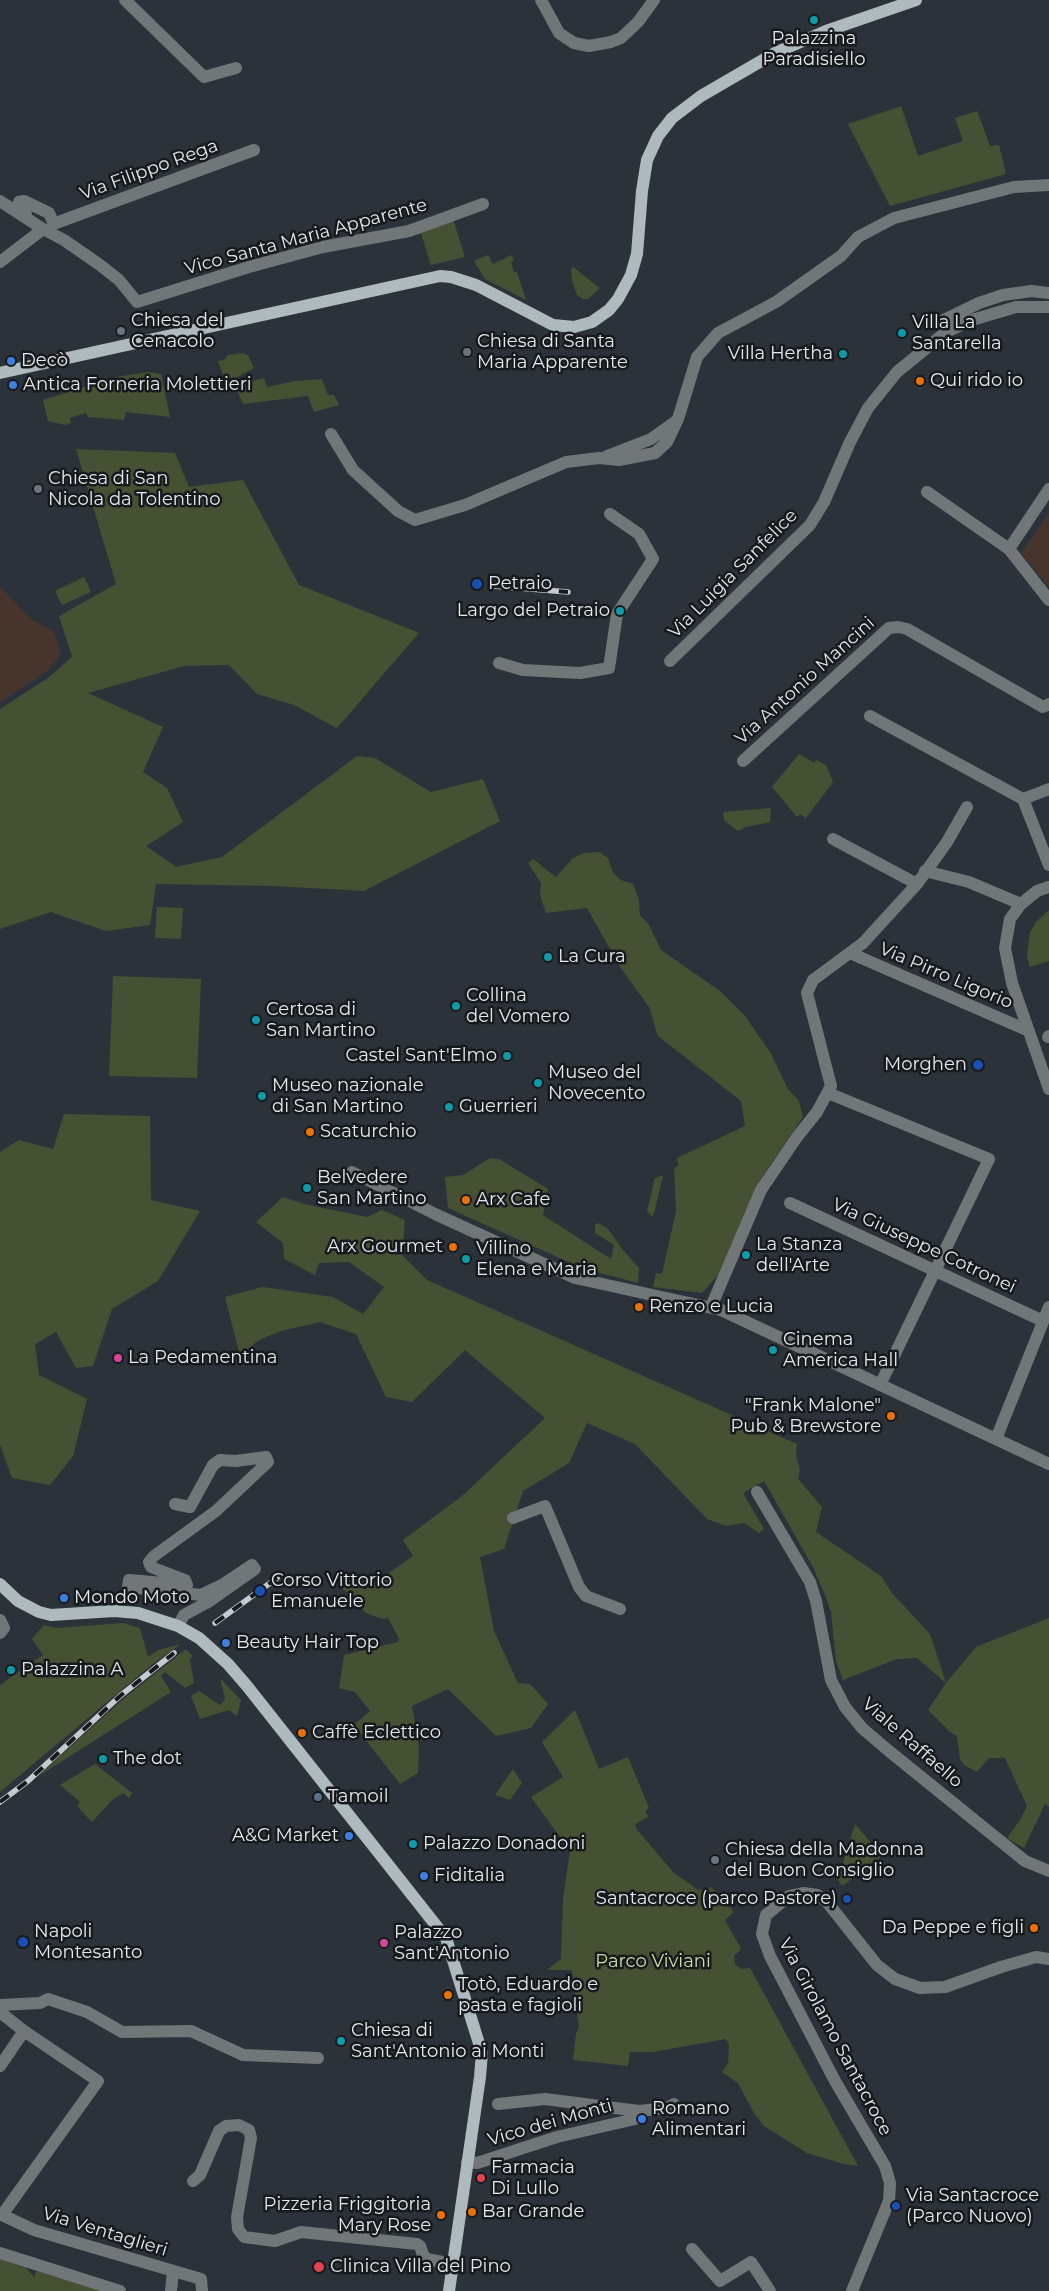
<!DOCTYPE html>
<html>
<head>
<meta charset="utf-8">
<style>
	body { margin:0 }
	canvas { display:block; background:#2c323a }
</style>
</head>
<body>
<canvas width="1049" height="2291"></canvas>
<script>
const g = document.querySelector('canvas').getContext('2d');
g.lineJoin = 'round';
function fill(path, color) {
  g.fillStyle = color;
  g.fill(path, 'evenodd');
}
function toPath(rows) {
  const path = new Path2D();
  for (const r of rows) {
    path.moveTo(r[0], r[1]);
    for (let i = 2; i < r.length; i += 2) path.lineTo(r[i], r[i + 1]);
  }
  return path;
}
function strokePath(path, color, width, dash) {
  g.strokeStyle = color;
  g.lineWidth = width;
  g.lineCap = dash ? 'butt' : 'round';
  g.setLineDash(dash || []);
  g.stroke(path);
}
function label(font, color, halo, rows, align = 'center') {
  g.font = font + ' Montserrat,sans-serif';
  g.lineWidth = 5;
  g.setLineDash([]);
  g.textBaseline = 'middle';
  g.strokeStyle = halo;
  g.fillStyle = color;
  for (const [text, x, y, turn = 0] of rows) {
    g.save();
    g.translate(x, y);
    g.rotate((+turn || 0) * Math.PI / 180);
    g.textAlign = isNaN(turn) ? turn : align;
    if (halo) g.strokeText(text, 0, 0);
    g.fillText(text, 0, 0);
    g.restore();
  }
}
const education = toPath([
	[1049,513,1049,587,1021,553],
	[0,586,28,617,54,632,61,653,50,669,0,702]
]);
const green = toPath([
	[901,106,918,156,963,141,955,118,977,111,990,146,999,145,1006,174,890,206,848,124],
	[453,219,465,257,431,265,420,230],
	[488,255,493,264,512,255,514,261,511,262,514,272,517,272,526,300,485,279,474,261],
	[573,267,600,288,588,299,583,299,577,295,572,280,571,270],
	[245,353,246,355,248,355,254,368,232,380,229,376,224,377,218,361,224,360,228,355],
	[148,372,161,374,170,417,126,412,124,420,88,417,86,413,70,418,71,423,65,425,48,421,43,400,116,377],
	[264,378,267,387,295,381,322,379,328,395,334,395,339,405,314,412,308,396,243,404,235,385,248,379,249,382],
	[76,449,175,453,189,487,243,480,299,585,419,633,337,728,294,705,257,694,229,665,184,666,88,693,163,727,143,772,167,788,183,822,146,846,176,867,222,857,357,756,375,758,431,792,483,779,500,821,364,891,274,886,156,884,150,925,106,931,51,912,0,929,0,709,48,678,72,657,59,616,116,584],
	[84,577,91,592,62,605,55,591],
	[799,754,814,763,816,760,826,765,833,782,806,818,800,814,797,817,772,787],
	[771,808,770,822,746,827,738,831,724,820,723,812],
	[599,852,608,858,613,873,621,880,633,884,639,900,640,915,649,925,661,950,720,991,745,1016,770,1052,788,1089,799,1101,803,1117,762,1177,719,1274,702,1293,653,1287,656,1273,662,1274,676,1211,674,1168,679,1165,677,1158,745,1126,741,1101,658,1036,649,1007,620,967,587,908,546,913,540,895,541,883,528,863,533,859,556,877,573,858,584,853],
	[157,907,183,908,181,939,155,938],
	[1049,910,1049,961,1030,967,1027,956,1030,932,1036,922],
	[113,976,201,979,197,1078,109,1076],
	[64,1114,150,1116,151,1200,200,1211,158,1281,112,1309,93,1366,76,1368,56,1332,35,1344,39,1375,87,1399,73,1456,50,1485,12,1478,0,1445,0,1152,19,1140,53,1149],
	[490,1158,499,1159,548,1189,543,1215,611,1259,614,1245,595,1233,595,1225,598,1223,608,1229,623,1250,639,1268,638,1283,582,1268,448,1208,445,1177,463,1175],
	[663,1175,663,1176,653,1217,647,1211,655,1178],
	[283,1197,304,1204,367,1217,382,1210,405,1220,402,1255,427,1280,797,1444,796,1455,800,1470,798,1479,822,1507,816,1532,881,1576,892,1593,930,1634,946,1683,976,1647,1049,1618,1049,1807,1045,1804,1024,1848,1007,1838,1020,1820,1027,1806,1005,1758,989,1758,977,1772,964,1765,960,1759,957,1736,950,1732,928,1710,946,1683,917,1658,897,1659,843,1680,836,1661,831,1612,825,1595,813,1567,764,1481,743,1493,764,1529,759,1533,744,1523,726,1526,707,1519,635,1444,587,1423,569,1463,523,1491,504,1549,480,1557,494,1631,518,1683,530,1684,548,1704,531,1728,496,1736,448,1689,412,1706,419,1748,418,1773,400,1784,354,1725,370,1711,355,1692,339,1688,344,1655,398,1642,399,1639,388,1618,382,1619,366,1613,343,1589,342,1572,365,1590,413,1556,403,1540,462,1496,545,1418,465,1350,412,1402,386,1397,356,1334,320,1322,281,1331,259,1340,240,1356,225,1297,262,1287,333,1297,363,1314,384,1287,349,1262,319,1263,315,1275,284,1259,283,1243,256,1222],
	[123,1623,140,1628,148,1657,158,1650,181,1644,150,1666,0,1792,0,1685,43,1655,32,1639,44,1625,57,1628],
	[186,1649,193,1656,190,1659,194,1683,185,1688,165,1672,161,1676,171,1692,37,1777,121,1701],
	[220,1678,241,1700,237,1716,229,1710,200,1719,191,1696,199,1691,220,1705,225,1699],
	[575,1710,599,1769,628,1757,649,1808,645,1811,648,1817,635,1824,637,1830,674,1873,698,1890,711,1887,734,1912,725,1920,741,1949,734,1956,735,1965,742,1969,750,1968,858,2166,844,2164,807,2153,764,2126,754,2113,738,2083,722,2072,728,2063,729,2045,726,2039,653,2052,630,2052,628,2066,573,2060,576,2034,579,2027,572,1970,547,1970,561,1959,563,1899,570,1851,531,1797,563,1777,542,1742],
	[95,1764,132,1793,129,1798,123,1793,112,1800,92,1822,77,1806,80,1802,60,1785],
	[513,1769,522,1783,510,1800,495,1795],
	[855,1824,882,1856,842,1886,838,1880],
	[0,2259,26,2268,34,2277,36,2271,102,2291,0,2291]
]);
const minor = toPath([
	[125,0,204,77,236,68],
	[541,0,559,33,574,43,589,46,611,42,621,38,638,22,654,0],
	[0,201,43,229,64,240,100,265,119,280,137,302,249,267,323,247,409,231,483,204],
	[26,214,18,208,19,202,24,201,49,213,53,222,56,223,254,150],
	[0,262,43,229],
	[946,332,944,320,979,303,1003,295,1031,291,1049,293],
	[331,434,353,470,398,511,415,520,465,505,566,462,599,458,619,460,655,453,667,442,678,419,697,357,718,333,776,302,841,256,858,237,894,218,1014,187,1049,185],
	[607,456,651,439,676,421],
	[927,492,1009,549,1049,600],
	[1009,549,1049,489],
	[670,661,810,525,824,502,850,442,868,408,897,372,946,332,972,320,1016,307,1049,307],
	[499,663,523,670,580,673,609,668,617,614,653,559,639,534,610,514],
	[870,716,1023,799,1049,865],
	[743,761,889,628,898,627,907,629,1043,707,1049,704],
	[1023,799,1049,789],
	[833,839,917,884],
	[925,871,969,882,1021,904],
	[1049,887,1037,891,1021,904,1010,919,1005,948,1012,983,1049,1089],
	[850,953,1029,1031],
	[1048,1037,1049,1036],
	[828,1093,989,1159,880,1385],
	[352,1172,435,1214,575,1278,721,1310,1049,1464],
	[790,1203,1043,1321],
	[711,1307,761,1190,797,1137,817,1112,831,1086,807,993,813,980,863,943,917,884,947,842,967,807],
	[996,1439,1049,1307],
	[757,1492,810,1582,816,1601,831,1680,845,1707,862,1728,889,1751,1025,1861,1049,1871],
	[175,1504,190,1507,213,1465,220,1460,236,1461,266,1457,268,1462,216,1511,154,1556,149,1562,151,1567,185,1580,187,1585,129,1580,128,1587,201,1595,222,1585,252,1565,255,1569,208,1602,184,1615,178,1626],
	[513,1518,545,1506,579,1587,586,1596,620,1609],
	[0,1620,4,1628,0,1633],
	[0,2005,40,2003,48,1999,87,2012,122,2032,191,2031,243,2055,318,2058],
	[0,2012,24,2031,98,2081,2,2215],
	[0,2066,24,2031],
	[498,2104,545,2099,639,2111,667,2108,674,2104],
	[467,2162,477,2163,557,2137,635,2119,639,2111],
	[193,2181,200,2175,219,2131,226,2126,239,2125,249,2130,251,2138,237,2217,238,2229,244,2237,275,2241,301,2232,417,2244,420,2246,423,2255,427,2259,453,2264],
	[0,2214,34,2230,201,2279,202,2291],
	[692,2249,720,2281,751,2262,770,2291],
	[0,2253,120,2291],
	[171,2291,173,2271],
	[852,2291,889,2201,890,2183,885,2166,835,2081,770,1956,762,1934,766,1915,789,1896,803,1893,817,1895,827,1902,877,1965,895,1979,920,1988,945,1987,1001,1967,1036,1957,1049,1959]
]);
const major = toPath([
	[0,373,440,276,451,277,476,285,553,325,574,327,592,322,609,310,618,299,631,275,637,254,642,191,647,160,658,136,672,118,701,96,775,53,826,31,916,0],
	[0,1584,18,1601,39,1612,51,1615,114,1611,138,1613,178,1626,199,1638,228,1664,247,1686,446,1938,482,2053,480,2077,449,2291]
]);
const rail = toPath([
	[493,586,568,592],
	[215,1623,277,1578],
	[0,1802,28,1781,120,1696,174,1653]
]);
const markers = [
	[814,20,5,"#0f9aa8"],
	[121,331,5,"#6b7280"],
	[902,333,5,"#0f9aa8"],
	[467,352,5,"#6b7280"],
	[843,354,5,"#0f9aa8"],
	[11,361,5,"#3f7fe0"],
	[920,381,5,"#e8710a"],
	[13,385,5,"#3f7fe0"],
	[38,489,5,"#6b7280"],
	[477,584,6,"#1a4fb4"],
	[620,611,5,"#0f9aa8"],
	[548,957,5,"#0f9aa8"],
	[456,1006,5,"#0f9aa8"],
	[256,1020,5,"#0f9aa8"],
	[507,1056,5,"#0f9aa8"],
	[978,1065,6,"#1a4fb4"],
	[538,1083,5,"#0f9aa8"],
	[262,1096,5,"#0f9aa8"],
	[449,1107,5,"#0f9aa8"],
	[310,1132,5,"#e8710a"],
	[307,1188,5,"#0f9aa8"],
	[466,1200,5,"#e8710a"],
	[453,1247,5,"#e8710a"],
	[746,1255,5,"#0f9aa8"],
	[466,1259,5,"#0f9aa8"],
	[639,1307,5,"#e8710a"],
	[773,1350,5,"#0f9aa8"],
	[118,1358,5,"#d1479c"],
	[891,1416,5,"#e8710a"],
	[260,1591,6,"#1a4fb4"],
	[64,1598,5,"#3f7fe0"],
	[226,1643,5,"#3f7fe0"],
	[11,1670,5,"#0f9aa8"],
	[302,1733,5,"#e8710a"],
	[103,1759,5,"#0f9aa8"],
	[318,1797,5,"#5c6f8a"],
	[349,1836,5,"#3f7fe0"],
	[413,1844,5,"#0f9aa8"],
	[715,1860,5,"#6b7280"],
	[424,1876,5,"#3f7fe0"],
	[847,1899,5,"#1a4fb4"],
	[1034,1928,5,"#e8710a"],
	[23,1942,6,"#1a4fb4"],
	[384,1943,5,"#d1479c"],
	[448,1995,5,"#e8710a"],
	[341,2041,5,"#0f9aa8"],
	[642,2119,5,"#3f7fe0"],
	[481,2178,5,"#e0444e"],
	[896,2206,5,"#1a4fb4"],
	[472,2212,5,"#e8710a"],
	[441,2215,5,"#e8710a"],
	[319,2267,6,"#e0444e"]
];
const poiNames = [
	["Palazzina",814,39,"center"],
	["Paradisiello",814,60,"center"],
	["Chiesa del",131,321],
	["Cenacolo",131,342],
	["Villa La",912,323],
	["Santarella",912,344],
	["Chiesa di Santa",477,342],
	["Maria Apparente",477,363],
	["Villa Hertha",833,354,"right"],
	["Decò",21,361],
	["Qui rido io",930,381],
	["Antica Forneria Molettieri",23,385],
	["Chiesa di San",48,479],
	["Nicola da Tolentino",48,500],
	["Petraio",488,584],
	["Largo del Petraio",610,611,"right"],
	["La Cura",558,957],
	["Collina",466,996],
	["del Vomero",466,1017],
	["Certosa di",266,1010],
	["San Martino",266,1031],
	["Castel Sant'Elmo",497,1056,"right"],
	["Morghen",967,1065,"right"],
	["Museo del",548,1073],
	["Novecento",548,1094],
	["Museo nazionale",272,1086],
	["di San Martino",272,1107],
	["Guerrieri",459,1107],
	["Scaturchio",320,1132],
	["Belvedere",317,1178],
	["San Martino",317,1199],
	["Arx Cafe",476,1200],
	["La Stanza",756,1245],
	["dell'Arte",756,1266],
	["Arx Gourmet",443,1247,"right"],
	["Villino",476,1249],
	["Elena e Maria",476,1270],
	["Renzo e Lucia",649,1307],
	["Cinema",783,1340],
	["America Hall",783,1361],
	["La Pedamentina",128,1358],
	["\"Frank Malone\"",881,1406,"right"],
	["Pub & Brewstore",881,1427,"right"],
	["Corso Vittorio",271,1581],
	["Emanuele",271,1602],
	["Mondo Moto",74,1598],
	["Beauty Hair Top",236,1643],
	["Palazzina A",21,1670],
	["Caffè Eclettico",312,1733],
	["The dot",113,1759],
	["Tamoil",328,1797],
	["A&G Market",339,1836,"right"],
	["Palazzo Donadoni",423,1844],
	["Chiesa della Madonna",725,1850],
	["del Buon Consiglio",725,1871],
	["Fiditalia",434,1876],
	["Santacroce (parco Pastore)",837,1899,"right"],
	["Da Peppe e figli",1024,1928,"right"],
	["Napoli",34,1932],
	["Montesanto",34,1953],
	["Palazzo",394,1933],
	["Sant'Antonio",394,1954],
	["Totò, Eduardo e",458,1985],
	["pasta e fagioli",458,2006],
	["Chiesa di",351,2031],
	["Sant'Antonio ai Monti",351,2052],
	["Romano",652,2109],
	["Alimentari",652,2130],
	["Farmacia",491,2168],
	["Di Lullo",491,2189],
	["Via Santacroce",906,2196],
	["(Parco Nuovo)",906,2217],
	["Pizzeria Friggitoria",431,2205,"right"],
	["Mary Rose",431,2226,"right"],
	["Bar Grande",482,2212],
	["Clinica Villa del Pino",330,2267]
];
const streetNames = [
	["Via Filippo Rega",149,170,-20],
	["Vico Santa Maria Apparente",306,237,-15],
	["Via Luigia Sanfelice",733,574,-45],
	["Via Antonio Mancini",805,681,-42],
	["Via Pirro Ligorio",946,976,23],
	["Via Giuseppe Cotronei",924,1246,25],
	["Viale Raffaello",912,1743,41],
	["Via Girolamo Santacroce",835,2037,62],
	["Vico dei Monti",550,2123,-16],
	["Via Ventaglieri",105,2232,17]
];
const parkNames = [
	["Parco Viviani",653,1962]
];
fill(education, '#47352d');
fill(green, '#465033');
strokePath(minor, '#717678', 12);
strokePath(major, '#afbabe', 12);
strokePath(rail, '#c6cbd0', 5.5);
strokePath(rail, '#171a1d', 4, [11]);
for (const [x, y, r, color] of markers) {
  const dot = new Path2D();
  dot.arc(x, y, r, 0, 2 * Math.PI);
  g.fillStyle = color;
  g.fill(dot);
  strokePath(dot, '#171a1d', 2);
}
label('18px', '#e5e9ee', '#171a1d', poiNames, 'left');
label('18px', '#e5e9ee', '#171a1d', streetNames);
label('18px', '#cadea4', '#171a1d', parkNames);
</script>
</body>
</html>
